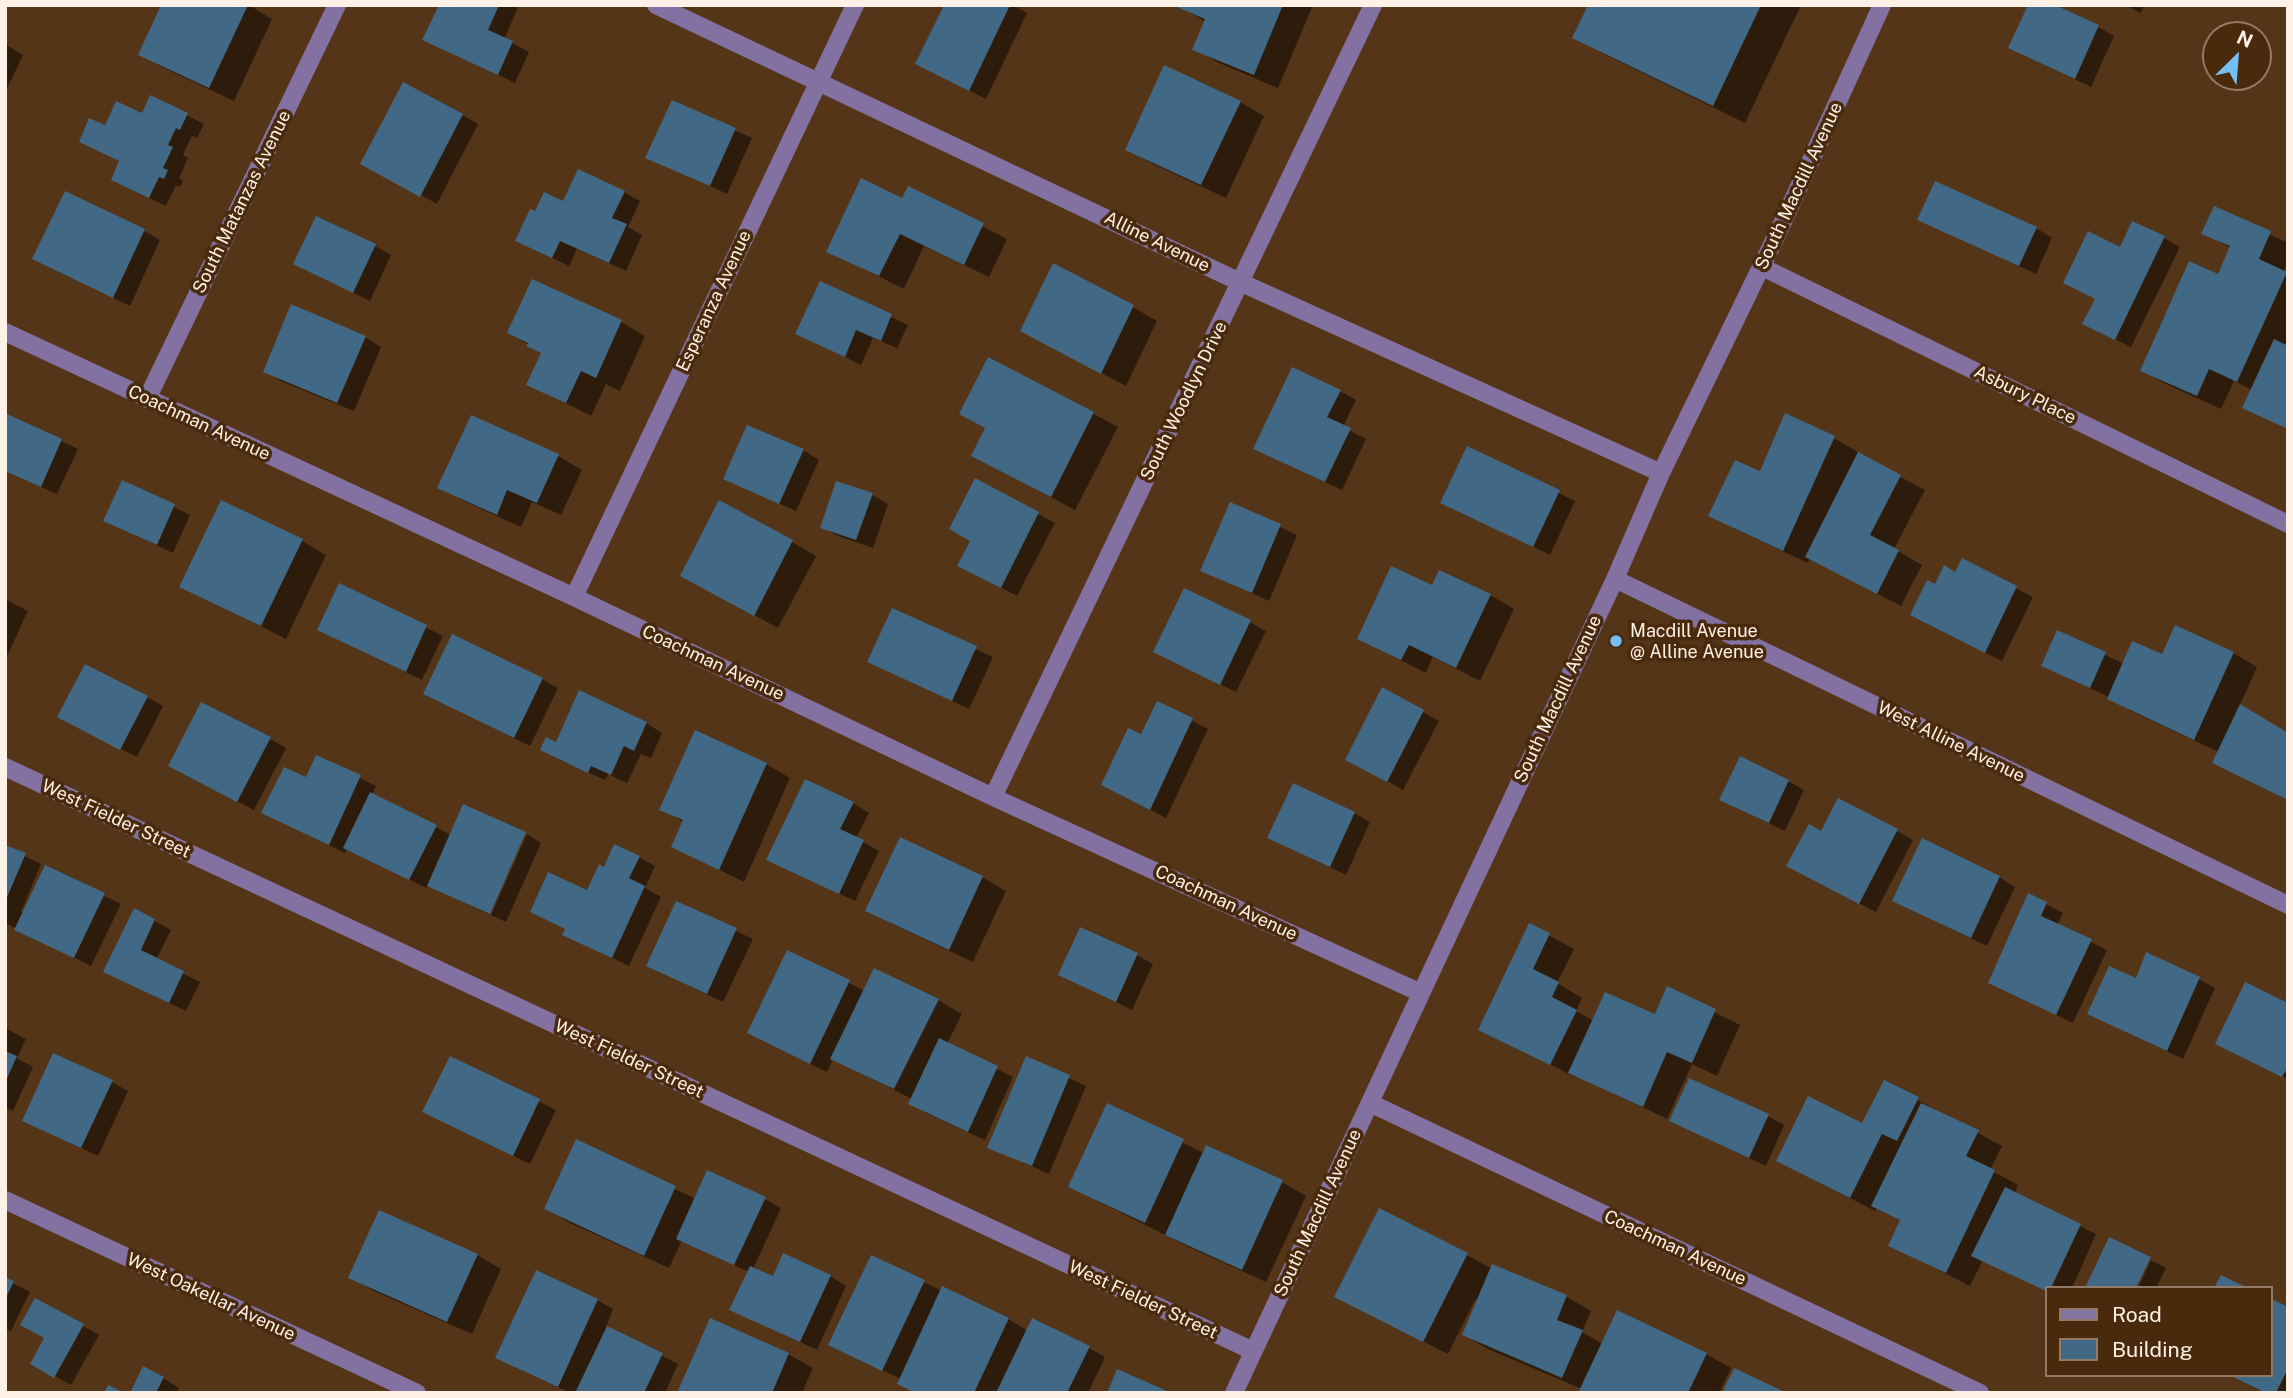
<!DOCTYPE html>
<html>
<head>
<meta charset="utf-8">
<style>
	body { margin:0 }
	#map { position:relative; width:2293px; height:1398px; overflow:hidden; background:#553518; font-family:"Public Sans",sans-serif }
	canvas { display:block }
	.frame { position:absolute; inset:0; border:7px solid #fef1e7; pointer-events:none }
	.legend { position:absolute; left:2045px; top:1286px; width:228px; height:91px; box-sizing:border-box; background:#4a2a0c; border:2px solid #927a64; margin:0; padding:9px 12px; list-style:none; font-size:21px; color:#fef1e7 }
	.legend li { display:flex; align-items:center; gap:14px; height:35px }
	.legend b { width:35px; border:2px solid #927a64 }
	.north { position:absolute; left:2202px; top:21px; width:70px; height:70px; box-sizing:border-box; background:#4a2a0c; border:2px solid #927a64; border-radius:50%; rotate:25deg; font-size:19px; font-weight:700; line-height:28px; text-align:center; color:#fef1e7 }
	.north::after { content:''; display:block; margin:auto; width:24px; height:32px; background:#74c0f6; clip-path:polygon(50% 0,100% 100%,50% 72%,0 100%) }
</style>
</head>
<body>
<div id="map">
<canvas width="2293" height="1398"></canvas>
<div class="frame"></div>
<ul class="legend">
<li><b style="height:9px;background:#8271a1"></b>Road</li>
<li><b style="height:19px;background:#416884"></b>Building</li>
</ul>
<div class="north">N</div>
</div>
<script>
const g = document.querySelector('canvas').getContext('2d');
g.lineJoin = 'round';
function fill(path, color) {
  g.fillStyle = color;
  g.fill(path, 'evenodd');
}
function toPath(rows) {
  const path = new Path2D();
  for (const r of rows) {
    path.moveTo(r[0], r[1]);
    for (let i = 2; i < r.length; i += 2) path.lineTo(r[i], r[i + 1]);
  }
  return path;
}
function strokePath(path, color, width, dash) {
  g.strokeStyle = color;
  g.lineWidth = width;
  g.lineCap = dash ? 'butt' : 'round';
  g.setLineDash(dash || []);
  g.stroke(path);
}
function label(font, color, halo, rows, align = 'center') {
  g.font = font + ' "Public Sans",sans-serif';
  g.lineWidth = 7;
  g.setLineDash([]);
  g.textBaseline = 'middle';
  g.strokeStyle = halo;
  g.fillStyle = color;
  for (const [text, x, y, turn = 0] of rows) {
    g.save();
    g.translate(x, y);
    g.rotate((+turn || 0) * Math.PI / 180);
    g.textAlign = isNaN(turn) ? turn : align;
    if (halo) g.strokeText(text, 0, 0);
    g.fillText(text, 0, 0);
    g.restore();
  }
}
const shadow = toPath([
	[163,5,249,5,272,19,234,101,164,68,140,54],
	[441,5,513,5,518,8,504,39,529,52,515,83,425,39],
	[946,5,1013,5,1027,13,986,99,933,72],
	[1177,5,1313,5,1278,88,1219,63,1195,49,1206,22],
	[1590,5,1801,5,1745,123,1606,55,1575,37],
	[2125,5,2144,5,2141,13],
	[2098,27,2114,36,2091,87,2027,56],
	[5,44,23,55,5,93],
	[151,97,204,124,197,138,192,136,183,155,188,158,179,178,183,181,180,187,176,185,166,206,113,180,121,162,81,142,106,128,142,115],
	[673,102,752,138,727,194,648,157],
	[1240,102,1264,116,1226,198,1151,163,1127,149],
	[462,115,478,124,437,204,363,163],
	[909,189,1007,239,989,277,924,246,904,289,828,251,903,200],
	[624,192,640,201,628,227,642,235,626,271,577,249,569,266,518,241,536,214,564,203],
	[2215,209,2288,243,2288,262,2283,272,2288,275,2288,338,2284,346,2288,348,2288,429,2244,407,2252,390,2234,381,2221,409,2166,384,2142,370,2219,276,2231,248,2203,233],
	[1919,219,2036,228,2052,238,2036,274],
	[144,231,160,240,130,306,51,268],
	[2164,238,2180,247,2131,347,2084,324,2121,249],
	[375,246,391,255,370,301,295,264],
	[820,283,908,325,897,348,873,338,861,365,797,333],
	[1133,307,1157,321,1126,386,1046,344],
	[621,322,645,336,620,391,606,384,591,416,528,384,542,354,509,332],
	[365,337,381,347,354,411,281,381,265,371],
	[989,359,1118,427,1075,510,973,456,987,428],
	[1340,391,1356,400,1343,427,1366,439,1342,490,1271,457],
	[5,415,78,449,57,494,5,471],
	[1834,438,1858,452,1857,454,1925,490,1894,549,1922,565,1901,606,1810,558,1808,563,1735,529,1711,515,1761,474],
	[1468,449,1575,501,1550,555,1458,511],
	[803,450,819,460,796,511,725,479],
	[558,456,582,470,561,515,532,502,521,527,464,501,439,487],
	[976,481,1055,523,1017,596,976,575],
	[123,483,190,515,173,553,105,521],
	[872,495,888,504,873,548,838,536,822,527],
	[1231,504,1297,535,1269,601,1203,571],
	[302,541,326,555,286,639,182,586],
	[792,542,816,556,778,628,706,589],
	[1962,561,2033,597,2002,661,1928,624,1936,587,1956,574],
	[340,585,443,636,422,680,335,638],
	[1490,595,1514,609,1480,681,1433,657,1426,673,1359,639],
	[5,599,28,611,5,660],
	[893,610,993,657,969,709,886,670],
	[1250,622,1266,631,1236,692,1172,661],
	[2058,632,2124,664,2162,657,2233,653,2257,667,2219,752,2133,712,2109,697,2043,666],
	[542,679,558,688,530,746,442,703],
	[1383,690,1439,721,1403,790,1348,759],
	[147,697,163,706,137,757,76,726],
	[1158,703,1208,729,1166,818,1119,794],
	[646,723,662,733,651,758,641,754,627,783,608,774,605,780,558,759,557,744],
	[270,739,286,748,254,810,186,775],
	[317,757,376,786,372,795,451,835,524,833,488,914,428,885,426,888,347,848,345,853,264,813,307,780],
	[766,764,790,778,744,882,673,847,684,822,661,809],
	[1788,781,1804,790,1785,831,1737,808],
	[853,803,869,813,856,838,879,851,855,901,784,868],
	[1354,813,1370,822,1346,875,1286,846],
	[1897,831,1913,840,1876,912,1804,875,1822,833],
	[527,834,541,843,506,922,491,915],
	[5,846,41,864,21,912,24,913,45,867,121,904,91,966,5,923],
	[639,857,655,866,645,888,661,897,629,966,565,935,588,892,605,869],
	[982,877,1006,891,973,962,892,924,868,910],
	[1999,877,2015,887,1987,946,1910,909],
	[2028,895,2063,913,2057,925,2107,950,2073,1023,2007,991],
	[677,903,753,939,723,1002,664,974],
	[135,910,171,930,156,960,200,982,186,1011,121,980],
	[1530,925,1574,949,1557,983,1582,998,1576,1011,1594,1021,1656,1016,1668,989,1740,1025,1717,1076,1692,1064,1667,1119,1576,1075,1575,1077,1480,1029],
	[788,952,865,991,938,1000,962,1014,947,1044,1013,1077,985,1140,926,1113,910,1103,912,1099,833,1059,827,1072,765,1042],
	[1137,955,1153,964,1132,1010,1060,974],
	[2199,979,2215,988,2183,1059,2089,1014,2137,980],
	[2288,1004,2288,1079,2233,1053],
	[5,1028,26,1039,17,1058,33,1067,13,1111,5,1107],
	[451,1058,556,1110,530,1164,441,1121],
	[1027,1059,1086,1086,1049,1174,989,1147],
	[112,1082,128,1091,98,1156,24,1121],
	[1885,1082,2002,1146,1990,1170,2018,1185,2015,1193,2096,1234,2072,1288,2046,1288,2046,1291,1983,1260,1970,1286,1890,1245,1901,1221,1877,1207,1875,1211,1803,1174,1863,1125],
	[1108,1106,1204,1153,1206,1147,1282,1182,1306,1196,1266,1282,1191,1248,1070,1187],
	[1768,1116,1784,1125,1766,1166,1687,1129],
	[577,1142,696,1199,765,1199,781,1208,753,1269,774,1278,830,1276,846,1286,817,1350,731,1309,749,1272,682,1240,669,1268,570,1223,546,1209],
	[477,1255,501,1269,472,1334,374,1291,350,1277],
	[1467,1255,1492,1269,1493,1266,1567,1297,1591,1311,1582,1332,1603,1344,1706,1354,1731,1368,1719,1393,1580,1393,1582,1389,1488,1349,1464,1335,1478,1301,1475,1300,1448,1354,1336,1297],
	[872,1257,942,1291,1008,1319,1028,1331,1089,1348,1105,1357,1088,1393,916,1393,901,1379,830,1345],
	[2151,1260,2166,1268,2156,1288,2138,1288],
	[5,1279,30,1292,11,1331,5,1328],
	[597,1300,613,1309,606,1327,678,1364,665,1393,582,1393,577,1390,576,1393,571,1393,514,1367],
	[2288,1309,2288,1393,2265,1393,2230,1375,2270,1375],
	[711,1321,788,1354,813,1368,802,1393,679,1393],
	[83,1326,99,1335,71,1385,33,1364],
	[163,1378,179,1388,177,1393,132,1393]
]);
const building = toPath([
	[161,5,248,5,209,88,138,55],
	[439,5,499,5,488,30,513,41,498,75,422,40],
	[944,5,1010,5,969,91,915,64],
	[1172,5,1283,5,1254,75,1192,50,1205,19],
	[1588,5,1761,5,1713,106,1572,38],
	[2028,5,2055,5,2099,25,2075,79,2008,48],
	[1164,65,1241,101,1201,185,1125,150],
	[403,82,463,114,420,197,360,164],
	[150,95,188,113,180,130,176,128,168,145,173,147,163,168,168,170,164,179,159,177,149,198,111,180,119,161,79,142,89,118,105,125,116,101,142,113],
	[672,100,736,128,710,186,645,158],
	[578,169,625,191,612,218,627,224,609,263,560,241,552,258,515,241,530,209,535,211,544,192,563,201],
	[861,178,902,198,908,186,984,223,964,265,900,234,879,276,826,252],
	[1935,181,2037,227,2019,266,1917,220],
	[65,191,145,229,113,298,32,259],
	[2214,206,2271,231,2259,259,2287,272,2237,382,2209,369,2197,396,2140,371,2189,261,2218,274,2230,246,2201,234],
	[316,216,376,244,353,293,293,264],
	[2132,221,2165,236,2115,340,2082,324,2095,299,2063,283,2088,231,2120,247],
	[1053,263,1134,305,1101,374,1020,331],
	[532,279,622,320,596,378,581,371,566,403,526,385,541,353,526,346,528,343,507,333],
	[820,281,892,314,881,341,856,330,845,357,795,334],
	[291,304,366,336,337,403,263,372],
	[2274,339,2288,346,2288,429,2242,408],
	[988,357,1094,412,1051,497,971,456,985,428,959,414],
	[1292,367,1341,390,1327,417,1351,428,1325,482,1253,449],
	[5,413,62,439,41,487,5,471],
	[1785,413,1835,436,1783,551,1708,516,1735,460,1760,471],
	[471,415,559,454,537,503,507,490,497,515,437,488],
	[747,425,804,449,779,504,723,479],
	[1467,446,1560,490,1533,547,1440,503],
	[1858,452,1901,475,1870,535,1899,550,1877,594,1805,557],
	[975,478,1039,512,1001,588,957,566,970,541,949,529],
	[122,480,175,504,157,545,103,521],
	[836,481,873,493,856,540,820,528],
	[221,500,303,539,261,626,179,587],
	[719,500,793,540,754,616,680,576],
	[1230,502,1281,524,1252,593,1200,571],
	[1962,558,2017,586,1985,653,1910,615,1927,580,1935,584,1944,565,1955,572],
	[1391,566,1432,585,1439,570,1491,594,1456,668,1409,645,1401,660,1357,639],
	[339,583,427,625,406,672,317,630],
	[1184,588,1251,620,1220,685,1153,652],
	[892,608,977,646,952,701,867,662],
	[2175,625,2234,652,2194,740,2107,699,2132,641,2162,654],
	[2057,630,2106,652,2090,688,2041,666],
	[452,634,543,678,514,738,423,694],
	[85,664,148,696,120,750,57,717],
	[1382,687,1424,710,1387,782,1345,760],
	[579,690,647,722,634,751,624,746,611,775,591,766,588,773,540,750,546,737,556,742],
	[1157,701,1193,718,1150,810,1101,785,1128,728,1141,734],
	[201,702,271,737,237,802,168,766],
	[2240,704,2288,733,2288,800,2212,763],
	[695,730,767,763,719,870,671,847,683,820,659,810],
	[316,755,361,775,329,845,261,813,284,767,306,777],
	[1740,756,1789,780,1769,823,1719,800],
	[805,779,854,802,840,829,864,840,839,894,766,860],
	[1293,783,1355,812,1330,867,1267,838],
	[370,792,437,825,409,880,343,848],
	[1838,798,1898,829,1859,904,1786,866,1809,824,1821,831],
	[463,804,526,832,490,914,427,886],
	[900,837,983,876,949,950,865,911],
	[1922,838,2000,876,1971,938,1892,901],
	[614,844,640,856,629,878,645,886,612,958,562,935,565,929,530,912,548,872,587,890,599,864,604,867],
	[5,845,26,853,5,902],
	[45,865,105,893,74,958,14,930],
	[2028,893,2047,902,2041,916,2092,939,2056,1015,1988,983],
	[676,901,737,928,707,994,646,966],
	[134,908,155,919,141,950,184,971,169,1003,103,972],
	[1529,923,1550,933,1533,969,1559,982,1552,997,1577,1010,1550,1065,1478,1030],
	[1080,927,1138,953,1116,1002,1058,975],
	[787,950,850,980,810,1064,747,1033],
	[2146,952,2200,977,2167,1051,2087,1014,2109,966,2136,978],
	[874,968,939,999,894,1089,830,1059],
	[2245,982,2288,1003,2288,1067,2282,1077,2215,1044],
	[1667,986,1716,1009,1692,1063,1667,1052,1643,1107,1568,1073,1605,992,1655,1014],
	[939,1038,998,1066,968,1132,908,1104],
	[5,1051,17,1056,5,1083],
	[53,1053,113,1080,81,1148,22,1121],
	[450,1056,540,1099,513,1156,422,1112],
	[1026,1056,1070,1075,1032,1166,987,1148],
	[1689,1078,1769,1114,1749,1158,1669,1121],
	[1884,1080,1919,1097,1897,1141,1882,1134,1850,1198,1776,1161,1808,1096,1862,1123],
	[1107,1103,1184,1139,1145,1223,1068,1187],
	[1921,1103,1979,1130,1966,1156,1995,1170,1946,1273,1888,1246,1900,1220,1871,1206],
	[576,1139,676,1186,644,1256,544,1209],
	[1206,1145,1283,1180,1242,1270,1165,1235],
	[707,1170,766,1197,734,1265,676,1239],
	[2005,1187,2081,1224,2051,1288,2046,1288,2046,1291,1971,1256],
	[1379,1208,1468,1253,1423,1342,1334,1297],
	[379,1210,478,1254,447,1322,348,1278],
	[2109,1237,2151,1257,2136,1288,2085,1288],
	[783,1253,831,1275,800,1342,729,1310,750,1266,773,1276],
	[871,1255,925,1280,882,1371,828,1345],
	[1492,1264,1567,1295,1557,1320,1583,1330,1562,1378,1462,1335],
	[536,1270,598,1299,558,1387,495,1358],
	[2221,1275,2248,1288,2214,1288],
	[5,1277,14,1281,5,1300],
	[942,1286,1009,1318,974,1393,916,1393,897,1384],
	[35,1298,84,1324,54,1378,30,1364,44,1338,20,1325],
	[2270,1298,2288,1307,2288,1368,2276,1393,2266,1393,2229,1375,2270,1375],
	[1617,1310,1707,1353,1688,1393,1578,1393],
	[710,1318,789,1353,772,1393,677,1393],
	[1032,1318,1090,1346,1067,1393,996,1393],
	[607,1326,663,1353,644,1393,576,1391],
	[143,1366,164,1377,156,1393,130,1393],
	[1734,1368,1787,1393,1722,1393],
	[1117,1369,1172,1393,1107,1393],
	[108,1385,125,1393,104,1393]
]);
const minor = toPath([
	[656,5,1242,283,1661,473],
	[1762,267,2288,524],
	[5,332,574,597,993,797,1421,993],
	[147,399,337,5],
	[1615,579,2288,905],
	[574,597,855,5],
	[5,767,1253,1351],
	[993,797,1373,5],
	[1370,1103,1980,1393],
	[5,1200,417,1393],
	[1234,1393,1615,579,1661,473,1781,226,1882,5]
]);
const markers = [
	[1616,641,7,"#74c0f6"]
];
const streetNames = [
	["South Macdill Avenue",1799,186,-65],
	["South Matanzas Avenue",242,202,-64],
	["Alline Avenue",1157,242,26],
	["Esperanza Avenue",714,301,-65],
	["Asbury Place",2025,395,26],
	["South Woodlyn Drive",1184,401,-64],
	["Coachman Avenue",199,423,25],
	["Coachman Avenue",713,663,25],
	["South Macdill Avenue",1558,699,-65],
	["West Alline Avenue",1951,742,26],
	["West Fielder Street",116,819,25],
	["Coachman Avenue",1226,903,25],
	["West Fielder Street",629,1059,25],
	["South Macdill Avenue",1318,1213,-65],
	["Coachman Avenue",1675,1248,25],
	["West Oakellar Avenue",211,1297,25],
	["West Fielder Street",1143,1300,25]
];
const poiNames = [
	["Macdill Avenue",1630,631],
	["@ Alline Avenue",1630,652]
];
fill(shadow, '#0007');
fill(building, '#416884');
strokePath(minor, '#8271a1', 18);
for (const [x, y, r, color] of markers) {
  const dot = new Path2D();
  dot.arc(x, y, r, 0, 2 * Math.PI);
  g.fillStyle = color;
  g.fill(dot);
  strokePath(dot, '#4a2a0c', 2.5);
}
label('18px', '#fef1e7', '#4a2a0c', streetNames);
label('18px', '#fef1e7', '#4a2a0c', poiNames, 'left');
</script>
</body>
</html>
